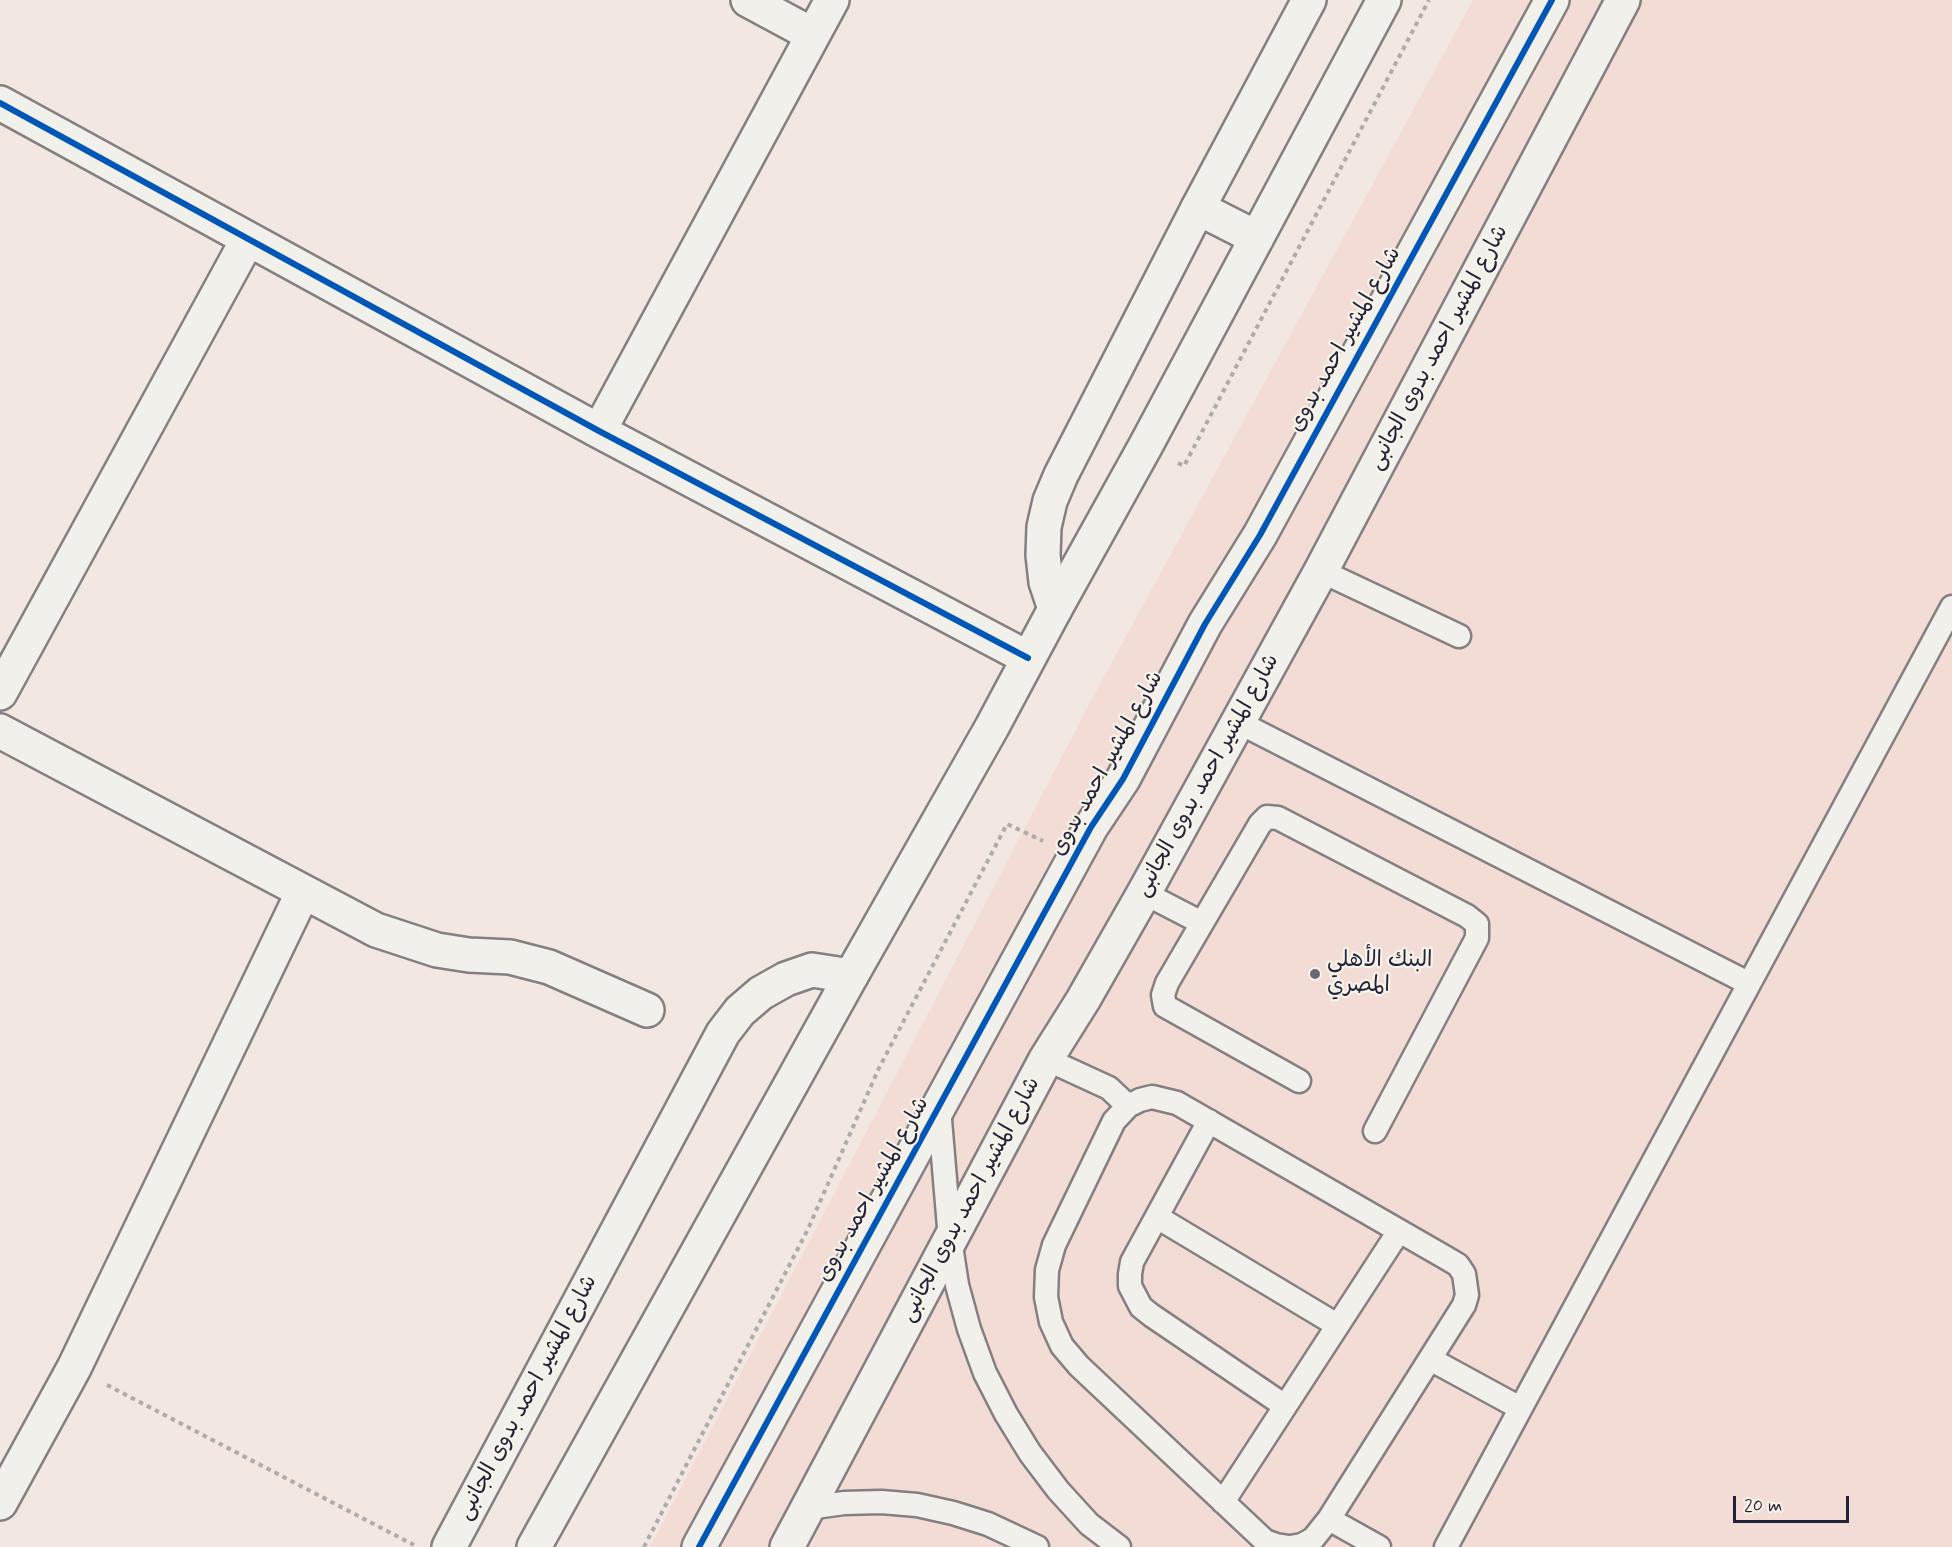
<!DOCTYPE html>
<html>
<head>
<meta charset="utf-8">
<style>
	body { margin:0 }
	#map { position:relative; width:1952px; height:1547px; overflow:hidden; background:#f2e7e1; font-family:Mynerve,sans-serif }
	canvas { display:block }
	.scale { position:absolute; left:1733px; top:1496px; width:116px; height:27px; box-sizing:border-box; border:3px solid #22223b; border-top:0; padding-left:8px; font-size:18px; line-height:21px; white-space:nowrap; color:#22223b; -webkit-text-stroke:4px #f7f3e8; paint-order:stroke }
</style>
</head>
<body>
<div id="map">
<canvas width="1952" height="1547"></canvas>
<div class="scale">20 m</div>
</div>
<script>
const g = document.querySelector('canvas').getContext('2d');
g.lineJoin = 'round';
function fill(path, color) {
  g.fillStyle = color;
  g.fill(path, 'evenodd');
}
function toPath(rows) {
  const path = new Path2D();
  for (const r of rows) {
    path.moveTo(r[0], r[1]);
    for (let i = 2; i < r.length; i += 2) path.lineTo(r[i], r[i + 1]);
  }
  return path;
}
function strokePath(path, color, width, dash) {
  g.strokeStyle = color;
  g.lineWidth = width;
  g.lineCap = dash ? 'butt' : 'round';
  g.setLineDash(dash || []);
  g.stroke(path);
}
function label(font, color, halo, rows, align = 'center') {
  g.font = font + ' Mynerve,"Playpen Sans Arabic",sans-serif';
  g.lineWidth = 4.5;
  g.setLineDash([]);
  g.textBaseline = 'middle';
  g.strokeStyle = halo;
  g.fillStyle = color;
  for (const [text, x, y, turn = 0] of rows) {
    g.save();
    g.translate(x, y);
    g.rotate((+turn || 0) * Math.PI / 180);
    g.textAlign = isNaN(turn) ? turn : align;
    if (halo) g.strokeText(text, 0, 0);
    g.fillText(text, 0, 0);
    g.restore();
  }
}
const built = toPath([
	[1473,0,1952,0,1952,1547,650,1547,1093,697]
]);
const path = toPath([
	[1178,463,1184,466,1429,0],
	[107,1385,414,1545],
	[644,1547,808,1229,879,1068,1007,824,1043,841]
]);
const lane = toPath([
	[1321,571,1459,636],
	[1238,722,1748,983],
	[1144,893,1202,923],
	[1046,1059,1109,1088,1128,1106],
	[1299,1081,1165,1006,1163,995,1167,983,1260,824,1267,817,1278,818,1467,916,1477,924,1477,938,1375,1131],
	[939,1108,950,1239,957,1285,969,1329,985,1373,1006,1414,1030,1453,1058,1490,1089,1524,1119,1547],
	[1209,1121,1132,1262,1130,1274,1130,1286,1141,1307,1151,1315,1285,1406],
	[1157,1217,1337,1325],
	[1430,1359,1520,1408],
	[1223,1502,1399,1231],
	[808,1508,844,1503,881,1502,917,1505,953,1513,988,1524,1037,1547],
	[1329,1519,1379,1547],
	[1289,1547,1276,1545,1265,1541,1079,1366,1062,1346,1051,1322,1046,1297,1047,1270,1054,1245,1114,1121,1128,1106,1140,1100,1152,1097,1177,1103,1448,1259,1458,1265,1464,1274,1467,1295,1464,1305,1329,1519,1313,1539,1302,1545,1290,1547],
	[1446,1547,1952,607]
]);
const street = toPath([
	[748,0,813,35],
	[0,103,599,431,1028,658],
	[599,431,832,0],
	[1055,609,1046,582,1043,555,1044,527,1050,501,1061,475,1198,208,1309,0],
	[0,693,248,239],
	[0,731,376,930,437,950,469,955,510,957,549,967,647,1010],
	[0,1503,74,1368,303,892],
	[449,1547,723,1033,740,1011,761,993,786,979,812,970,851,976],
	[787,1547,1046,1059,1083,1000,1144,893,1321,571,1623,0]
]);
const secondary = toPath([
	[1198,208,1257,238],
	[534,1547,851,976,992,727,1055,609,1146,445,1384,0],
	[699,1547,1091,827,1123,779,1205,624,1260,535,1552,0]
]);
const cycleway = toPath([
	[0,103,599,431,1028,658],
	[699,1547,1091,827,1123,779,1205,624,1260,535,1552,0]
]);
const markers = [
	[1315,974,6,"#6b6775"]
];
const streetNames = [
	["شارع المشير احمد بدوى",1346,340,-61],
	["شارع المشير احمد بدوى الجانبى",1439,348,-62],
	["شارع المشير احمد بدوى",1108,764,-61],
	["شارع المشير احمد بدوى الجانبى",1208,776,-61],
	["شارع المشير احمد بدوى",874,1190,-61],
	["شارع المشير احمد بدوى الجانبى",971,1200,-62],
	["شارع المشير احمد بدوى الجانبى",528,1398,-62]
];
const poiNames = [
	["البنك الأهلي",1327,961],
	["المصري",1327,986]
];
fill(built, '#f2dcd5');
strokePath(lane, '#847f81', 27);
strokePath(street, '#847f81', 38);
strokePath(secondary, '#847f81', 38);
strokePath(path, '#adabab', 4, [4.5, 4.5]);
strokePath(lane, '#f2f0eb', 22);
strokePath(street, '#f2f0eb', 33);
strokePath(secondary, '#f2f0eb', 33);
strokePath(cycleway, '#0057b8', 6);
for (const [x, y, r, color] of markers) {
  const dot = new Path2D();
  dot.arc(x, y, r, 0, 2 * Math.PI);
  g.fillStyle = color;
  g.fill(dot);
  strokePath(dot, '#f7f3e8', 2);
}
label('22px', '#22223b', '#f7f3e8', streetNames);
label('22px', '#22223b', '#f7f3e8', poiNames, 'left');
</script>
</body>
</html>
